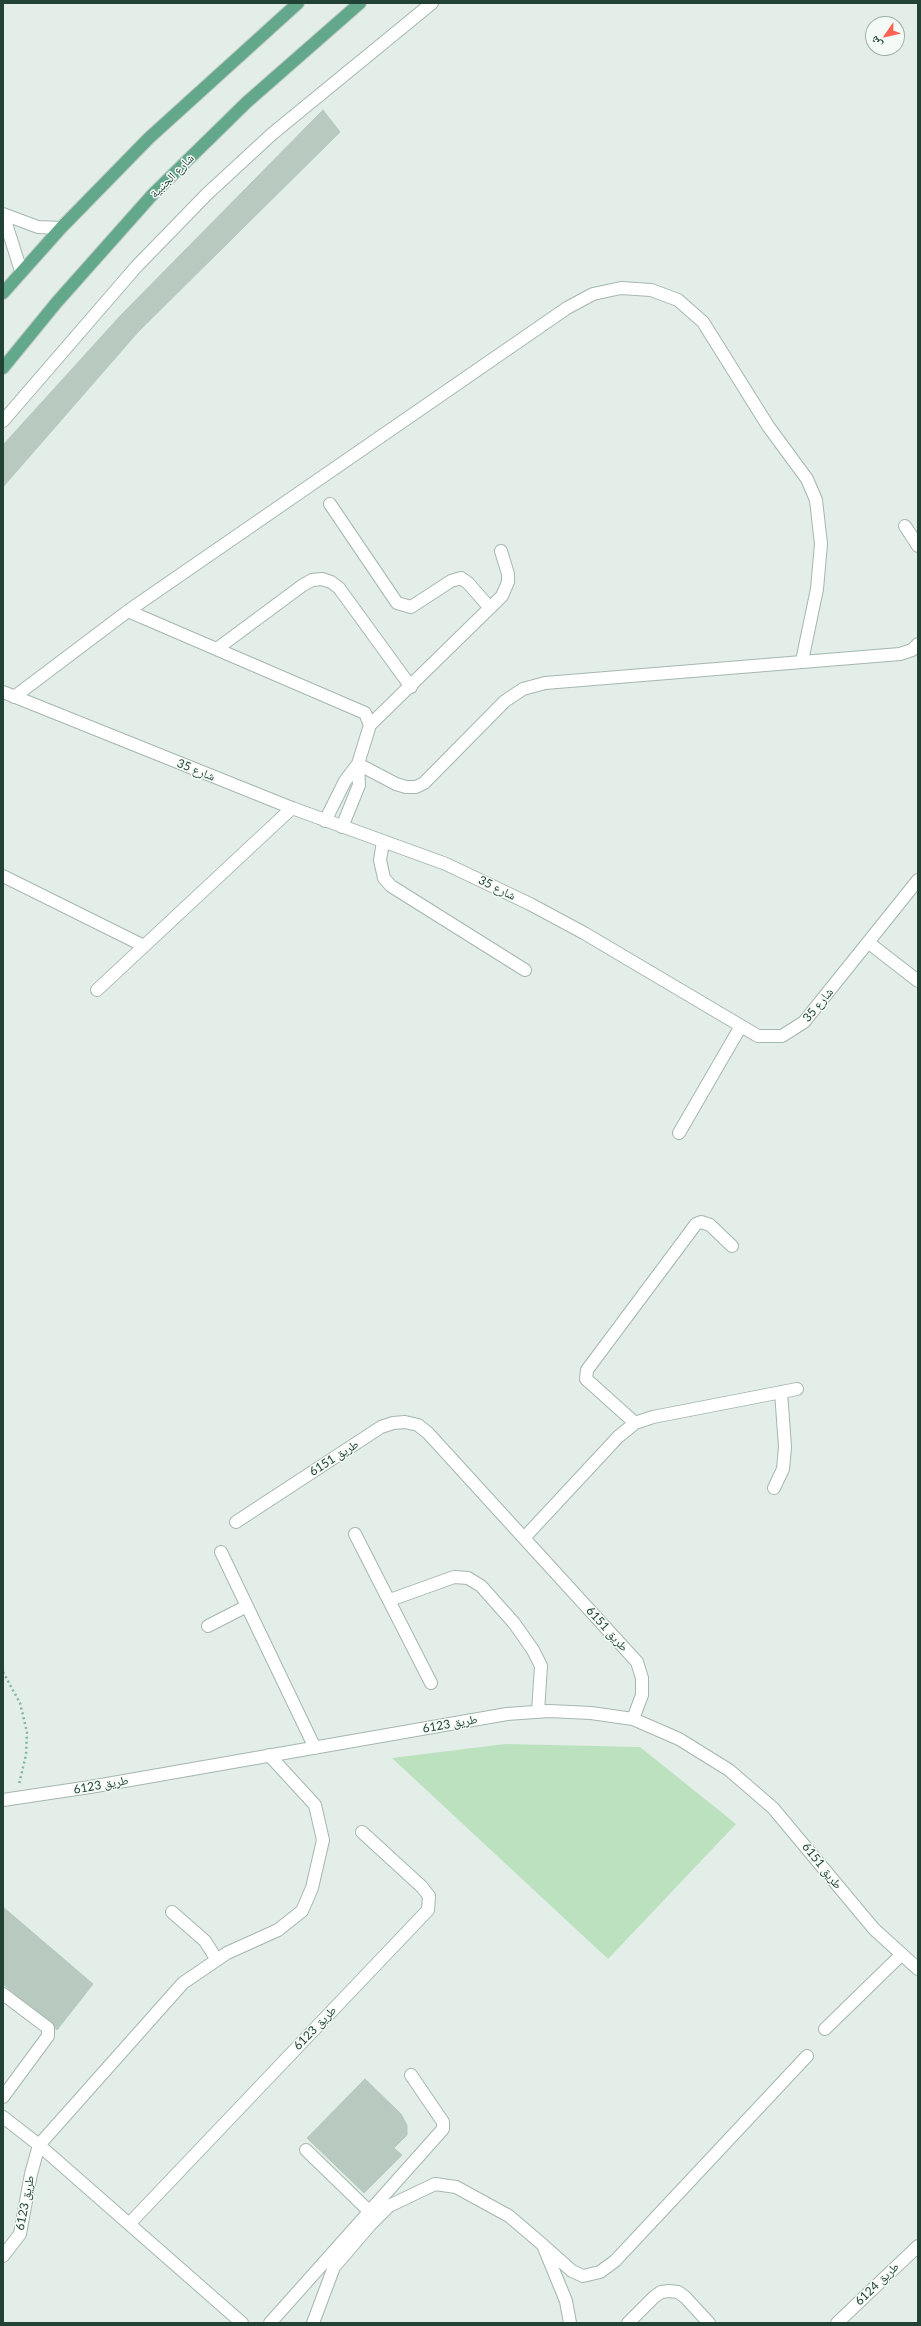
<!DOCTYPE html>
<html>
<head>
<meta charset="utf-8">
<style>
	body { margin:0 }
	#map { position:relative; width:921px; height:2326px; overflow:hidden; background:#e3eee8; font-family:Lato,"Noto Naskh Arabic",sans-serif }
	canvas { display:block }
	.frame { position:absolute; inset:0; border:4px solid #214234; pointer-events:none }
	.north { position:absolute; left:865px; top:16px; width:40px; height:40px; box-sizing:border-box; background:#f4faf6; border:1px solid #a0b0a8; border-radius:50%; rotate:236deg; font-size:11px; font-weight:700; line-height:16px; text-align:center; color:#214234 }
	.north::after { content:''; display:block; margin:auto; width:14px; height:18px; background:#fd6252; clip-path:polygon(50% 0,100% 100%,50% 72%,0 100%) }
</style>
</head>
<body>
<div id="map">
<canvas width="921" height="2326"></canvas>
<div class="frame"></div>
<div class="north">ش</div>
</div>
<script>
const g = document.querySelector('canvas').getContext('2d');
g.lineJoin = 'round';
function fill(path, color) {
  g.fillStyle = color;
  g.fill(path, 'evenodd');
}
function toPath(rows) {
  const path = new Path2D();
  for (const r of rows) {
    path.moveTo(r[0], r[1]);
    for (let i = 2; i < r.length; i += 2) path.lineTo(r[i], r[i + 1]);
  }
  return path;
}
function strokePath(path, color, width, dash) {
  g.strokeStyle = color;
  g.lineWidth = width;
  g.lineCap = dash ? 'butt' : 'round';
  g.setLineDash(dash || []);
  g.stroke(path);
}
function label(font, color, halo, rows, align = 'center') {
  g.font = font + ' Lato,"Noto Naskh Arabic",sans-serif';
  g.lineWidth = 3;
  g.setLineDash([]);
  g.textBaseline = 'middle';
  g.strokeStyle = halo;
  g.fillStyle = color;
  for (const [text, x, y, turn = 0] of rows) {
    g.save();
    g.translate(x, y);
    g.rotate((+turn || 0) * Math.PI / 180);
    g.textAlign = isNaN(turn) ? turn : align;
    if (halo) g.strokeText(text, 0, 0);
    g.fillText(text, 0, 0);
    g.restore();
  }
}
const green = toPath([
	[505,1744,640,1747,736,1824,608,1959,392,1758]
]);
const building = toPath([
	[323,110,340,132,138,332,3,487,3,445,121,315,323,110],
	[3,1907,93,1984,57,2030,3,1984,3,1907],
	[365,2079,401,2114,407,2125,407,2135,394,2148,402,2155,364,2193,307,2138,365,2079]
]);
const path = toPath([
	[3,1672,20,1703,27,1732,26,1755,19,1784]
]);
const minor = toPath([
	[3,214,38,227,61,228],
	[3,214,21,271],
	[3,421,136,267,207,194,272,134,432,3],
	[330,504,397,603,411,607,451,581,461,578,468,583,490,608],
	[905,526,918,546],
	[128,611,365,713,370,725,358,764,345,781,325,821],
	[218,648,303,585,312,580,322,579,331,582,339,588,411,687],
	[3,692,292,808,446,864,530,904,584,933,758,1036,782,1036,804,1022,918,880],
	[14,697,128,611,567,308,593,294,621,288,651,290,678,300,703,322,768,426,807,479,816,500,821,544,817,589,802,661],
	[370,725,502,596,508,582,508,574,501,551],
	[358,764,396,784,406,787,416,787,424,783,505,701,523,689,545,683,900,654,912,650,918,644],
	[342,827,359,785,358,764],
	[383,842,380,860,384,878,391,886,525,970],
	[3,876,142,945],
	[869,943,918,981],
	[97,990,292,808],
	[679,1133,741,1026],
	[635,1423,586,1379,587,1370,696,1224,701,1222,710,1225,732,1246],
	[774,1488,783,1469,785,1447,781,1392],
	[236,1522,381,1427,393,1423,405,1422,418,1425,428,1433,637,1662,642,1678,642,1695,633,1719],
	[355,1534,431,1683],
	[524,1538,618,1437,635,1423,653,1417,797,1389],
	[221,1552,315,1748],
	[390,1600,454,1577,468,1578,481,1586,514,1623,533,1650,541,1666,538,1712],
	[208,1626,247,1606],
	[3,1800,90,1787,507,1714,549,1711,591,1713,633,1719,679,1739,729,1770,773,1808,874,1929,918,1969],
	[172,1912,205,1941,217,1960],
	[3,1994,48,2028,48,2036,3,2097],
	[825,2029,901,1955],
	[3,2117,39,2145,242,2323],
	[306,2150,369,2211],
	[129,2224,428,1910,429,1896,422,1887,362,1832],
	[545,2247,572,2271,583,2276,600,2272,615,2261,807,2056],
	[3,2256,20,2234,31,2174,39,2145,183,1983,227,1953,278,1930,302,1911,312,1888,323,1840,315,1805,269,1755],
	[270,2323,443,2129,443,2122,411,2075],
	[313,2323,334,2267,370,2225,389,2206,435,2184,456,2187,509,2216,543,2245,566,2301,570,2323],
	[628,2323,654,2297,661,2292,669,2291,678,2292,685,2297,709,2323],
	[837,2323,918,2246]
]);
const major = toPath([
	[3,293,61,228,149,138,298,3],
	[3,368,57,302,153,194,247,102,360,3]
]);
const streetNames = [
	["شارع الجنبية",172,176,-45],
	["شارع 35",196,770,22],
	["شارع 35",497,888,26],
	["شارع 35",818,1005,-50],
	["طريق 6151",334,1458,-33],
	["طريق 6151",607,1629,48],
	["طريق 6123",450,1724,-10],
	["طريق 6123",101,1785,-10],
	["طريق 6151",822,1866,51],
	["طريق 6123",315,2028,-46],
	["طريق 6123",25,2203,-79],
	["طريق 6124",877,2284,-44]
];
fill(green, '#bbe1bf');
fill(building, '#b8c9c0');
strokePath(building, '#b5c9be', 1);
strokePath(minor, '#a5b7ae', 14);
strokePath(major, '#c1cac6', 14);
strokePath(path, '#81b59d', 2.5, [2, 3]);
strokePath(minor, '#fff', 12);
strokePath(major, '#64a88c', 12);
label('12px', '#214234', '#f4faf6', streetNames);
</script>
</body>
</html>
